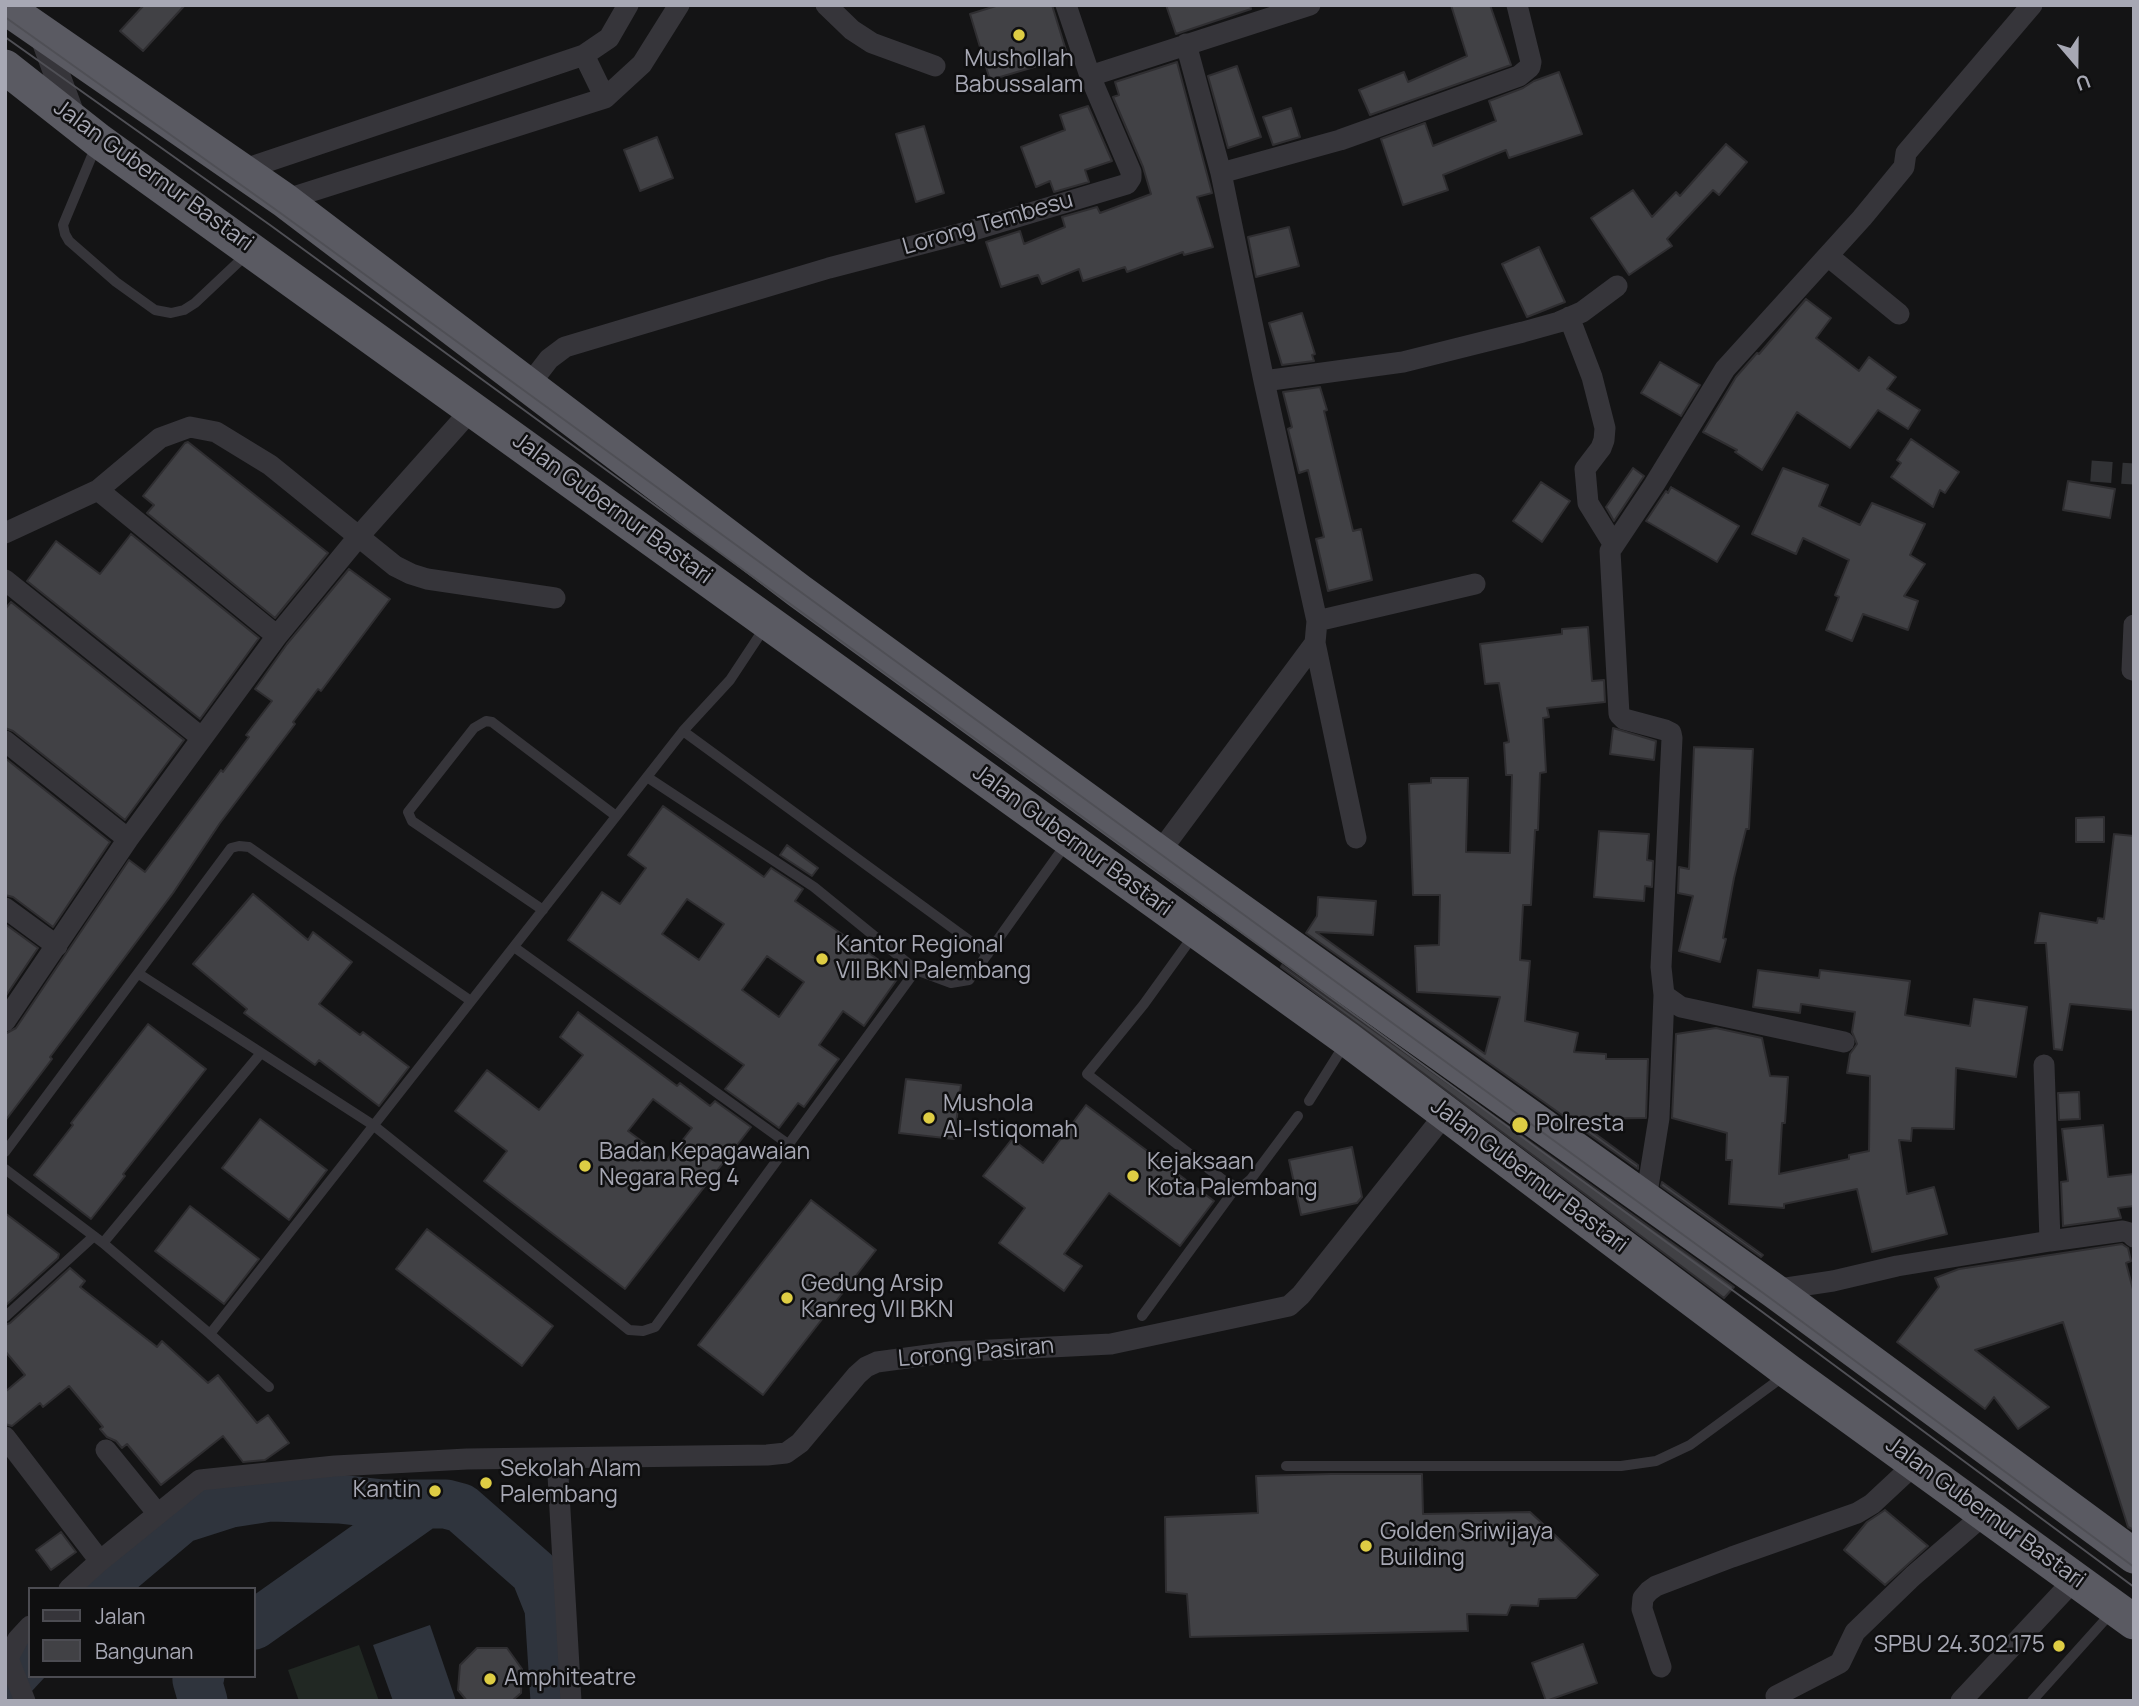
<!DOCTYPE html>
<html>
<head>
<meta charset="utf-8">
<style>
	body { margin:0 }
	#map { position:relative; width:2139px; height:1706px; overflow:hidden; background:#141415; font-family:Manrope,sans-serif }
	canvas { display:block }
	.frame { position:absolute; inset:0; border:7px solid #a7a8b4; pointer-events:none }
	.legend { position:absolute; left:28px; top:1587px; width:228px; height:91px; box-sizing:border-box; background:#0f0f10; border:2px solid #4c4c52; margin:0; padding:9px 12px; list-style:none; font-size:21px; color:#a7a8b4 }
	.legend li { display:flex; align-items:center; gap:14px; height:35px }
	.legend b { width:35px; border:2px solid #4c4c52 }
	.north { position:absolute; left:2041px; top:28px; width:70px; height:70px; -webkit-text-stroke:5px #0f0f10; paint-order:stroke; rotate:160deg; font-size:19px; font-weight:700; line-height:28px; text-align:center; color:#a7a8b4 }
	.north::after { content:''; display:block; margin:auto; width:24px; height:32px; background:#a7a8b4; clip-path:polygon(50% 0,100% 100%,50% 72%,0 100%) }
</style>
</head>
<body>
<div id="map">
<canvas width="2139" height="1706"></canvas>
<div class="frame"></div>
<ul class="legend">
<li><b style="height:9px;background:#36353a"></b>Jalan</li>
<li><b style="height:19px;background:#414145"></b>Bangunan</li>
</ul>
<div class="north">U</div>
</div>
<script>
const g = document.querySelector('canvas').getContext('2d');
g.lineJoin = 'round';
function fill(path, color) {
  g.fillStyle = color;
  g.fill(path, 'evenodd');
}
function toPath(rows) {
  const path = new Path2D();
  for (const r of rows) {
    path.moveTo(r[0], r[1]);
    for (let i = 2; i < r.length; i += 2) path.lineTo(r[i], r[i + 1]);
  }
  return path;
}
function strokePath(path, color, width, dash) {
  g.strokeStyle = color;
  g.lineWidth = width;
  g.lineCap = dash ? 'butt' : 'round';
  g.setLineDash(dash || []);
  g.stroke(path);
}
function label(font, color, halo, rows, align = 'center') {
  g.font = font + ' Manrope,sans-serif';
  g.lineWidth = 5;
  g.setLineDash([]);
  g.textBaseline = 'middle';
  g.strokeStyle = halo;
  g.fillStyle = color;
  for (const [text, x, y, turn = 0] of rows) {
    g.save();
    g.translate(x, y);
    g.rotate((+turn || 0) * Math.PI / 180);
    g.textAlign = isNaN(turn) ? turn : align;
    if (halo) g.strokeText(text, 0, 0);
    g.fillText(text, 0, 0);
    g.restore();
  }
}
const green = toPath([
	[359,1645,379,1701,299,1701,288,1670]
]);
const water = toPath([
	[430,1625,456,1701,393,1701,373,1645]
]);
const river = toPath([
	[98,1589,181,1519,231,1503,270,1497,339,1499,383,1504,446,1504,461,1508,535,1573,549,1608,555,1701],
	[254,1625,425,1504],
	[200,1676,197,1680,203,1701],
	[5,1684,30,1657]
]);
const building = toPath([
	[144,5,185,5,143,51,120,31,144,5],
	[999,5,1052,5,1068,57,990,80,970,14,999,5],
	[1166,5,1250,5,1251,9,1176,34,1166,5],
	[1451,5,1490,5,1511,65,1370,115,1359,90,1404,72,1408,82,1467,56,1451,5],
	[1177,62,1212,193,1197,197,1213,247,1184,255,1183,252,1127,272,1125,267,1083,281,1079,269,1042,284,1038,275,1001,287,986,242,1020,231,1024,244,1065,227,1062,217,1097,207,1100,213,1151,194,1143,167,1113,97,1119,95,1115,82,1177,62],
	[1237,66,1261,137,1228,148,1208,76,1237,66],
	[1559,72,1582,134,1509,158,1506,150,1443,175,1448,190,1403,205,1381,139,1425,123,1433,146,1496,121,1489,101,1523,88,1534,81,1559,72],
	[1088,106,1112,161,1085,170,1089,182,1054,192,1050,181,1036,187,1021,147,1065,130,1060,115,1088,106],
	[1291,108,1300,137,1273,145,1263,117,1291,108],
	[924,126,944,193,916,202,896,134,924,126],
	[657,137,673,178,640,191,624,150,657,137],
	[1726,144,1747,162,1719,195,1713,190,1667,239,1672,246,1629,275,1591,218,1633,190,1652,217,1676,192,1680,196,1726,144],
	[1289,227,1299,266,1256,277,1248,237,1289,227],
	[1539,247,1565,302,1527,317,1502,264,1539,247],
	[1806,299,1831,318,1816,338,1859,371,1869,357,1896,377,1887,389,1920,410,1908,429,1878,410,1850,448,1797,412,1762,470,1735,452,1737,450,1703,432,1736,377,1757,353,1759,354,1806,299],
	[1302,313,1315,354,1312,355,1314,361,1282,365,1269,323,1302,313],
	[1660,362,1700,385,1681,416,1641,393,1660,362],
	[1320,387,1327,410,1324,411,1353,531,1361,529,1372,580,1328,591,1316,539,1324,537,1308,470,1299,473,1288,429,1292,427,1283,392,1320,387],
	[1911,439,1959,472,1945,493,1940,490,1933,507,1891,477,1901,463,1897,460,1911,439],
	[188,442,328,553,275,618,147,513,154,505,143,496,185,443,188,442],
	[1633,468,1644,476,1614,521,1606,507,1633,468],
	[1783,468,1828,485,1819,506,1860,525,1872,503,1925,524,1910,555,1925,564,1904,596,1918,601,1908,630,1863,614,1852,641,1826,630,1839,597,1835,595,1849,560,1803,538,1796,554,1752,534,1783,468],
	[2068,481,2115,489,2110,518,2063,510,2068,481],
	[1541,482,1570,501,1542,542,1513,521,1541,482],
	[1671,487,1739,526,1717,562,1646,521,1666,491,1668,493,1671,487],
	[131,534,259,638,200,719,27,581,56,541,100,574,131,534],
	[349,569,390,599,321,691,318,689,293,722,295,724,220,823,173,893,50,1057,52,1059,5,1121,5,1034,16,1028,129,860,145,872,221,770,223,772,249,737,246,735,272,701,255,689,287,644,349,569],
	[11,602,184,740,125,820,13,731,5,728,5,609,11,602],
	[1588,627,1592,681,1604,680,1605,702,1547,708,1549,717,1543,718,1546,772,1540,773,1538,830,1535,830,1531,905,1523,905,1520,960,1530,961,1525,1021,1578,1033,1574,1052,1606,1054,1606,1059,1648,1059,1646,1118,1575,1119,1638,1165,1638,1169,1306,933,1317,916,1318,897,1376,901,1373,935,1316,932,1485,1054,1500,997,1417,992,1415,946,1439,945,1440,895,1413,895,1409,784,1431,783,1431,778,1468,778,1466,852,1510,853,1512,775,1506,775,1504,743,1509,742,1499,683,1485,684,1480,644,1562,634,1562,629,1588,627],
	[1613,728,1656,741,1654,760,1610,754,1613,728],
	[1694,747,1753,749,1749,829,1746,829,1734,878,1723,938,1726,939,1720,962,1679,951,1693,896,1678,893,1679,867,1689,869,1694,747],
	[5,758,110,842,53,927,13,897,5,895,5,758],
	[663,806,764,877,771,868,803,889,795,901,900,975,864,1026,843,1011,819,1045,839,1059,804,1107,798,1103,779,1128,725,1089,744,1065,568,940,602,892,620,904,646,868,628,855,663,806],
	[687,899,724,924,699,960,662,934,687,899],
	[767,956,804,982,779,1017,742,990,767,956],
	[2104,817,2104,842,2076,842,2076,818,2104,817],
	[1599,831,1649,834,1647,860,1653,861,1652,887,1645,886,1644,901,1594,897,1599,831],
	[2114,834,2134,836,2134,1010,2070,1004,2062,1050,2054,1049,2046,943,2035,943,2040,913,2097,923,2098,918,2104,919,2114,834],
	[787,845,818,868,812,876,780,855,787,845],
	[253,894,308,940,313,932,352,962,319,1004,360,1035,363,1032,409,1067,379,1106,319,1060,315,1065,244,1013,247,1009,193,964,253,894],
	[5,924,38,948,5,997,5,924],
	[1282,965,1734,1287,1724,1298,1281,967,1282,965],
	[1758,970,1819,978,1820,970,1910,981,1905,1015,1970,1026,1974,999,2027,1007,2016,1077,1956,1068,1954,1129,1912,1128,1911,1141,1899,1140,1907,1194,1934,1187,1947,1234,1872,1252,1857,1189,1784,1204,1784,1208,1729,1204,1732,1160,1726,1160,1727,1133,1672,1118,1676,1034,1716,1028,1762,1038,1770,1076,1788,1077,1785,1123,1782,1123,1779,1174,1849,1159,1849,1155,1869,1151,1870,1076,1847,1073,1850,1054,1857,1044,1852,1032,1855,1012,1801,1004,1800,1013,1753,1007,1758,970],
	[578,1012,677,1086,680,1083,710,1106,715,1101,751,1127,625,1289,484,1181,507,1151,455,1111,487,1070,539,1110,583,1055,560,1037,578,1012],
	[653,1099,692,1128,667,1160,628,1131,653,1099],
	[148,1024,206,1069,123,1174,125,1176,91,1219,34,1175,73,1125,71,1123,148,1024],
	[906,1079,961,1085,954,1139,899,1133,906,1079],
	[2079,1092,2080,1119,2059,1120,2058,1093,2079,1092],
	[1086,1105,1214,1201,1180,1246,1109,1193,1064,1254,1082,1266,1064,1291,999,1243,1025,1208,983,1176,1012,1139,1043,1163,1086,1105],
	[260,1119,327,1170,289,1220,222,1168,260,1119],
	[2103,1125,2108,1177,2134,1174,2134,1206,2118,1208,2121,1218,2063,1226,2061,1182,2068,1181,2062,1129,2103,1125],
	[1352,1147,1362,1197,1357,1203,1301,1215,1289,1160,1352,1147],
	[1662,1182,1684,1198,1763,1255,1761,1257,1661,1186,1662,1182],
	[811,1200,876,1250,763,1395,698,1345,811,1200],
	[190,1206,259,1259,224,1304,155,1251,190,1206],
	[5,1213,59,1254,58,1258,5,1306,5,1213],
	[427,1229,553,1326,522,1366,396,1269,427,1229],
	[2122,1244,2128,1248,2131,1261,2126,1263,2134,1293,2134,1529,2132,1529,2128,1527,2063,1322,1975,1350,2049,1407,2018,1429,1994,1397,1985,1409,1897,1342,1939,1287,1935,1278,1959,1269,2122,1244],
	[70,1268,85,1281,80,1287,157,1347,162,1341,208,1383,218,1375,257,1423,268,1415,289,1443,265,1460,243,1462,223,1436,161,1485,127,1444,122,1448,116,1441,107,1437,100,1429,103,1427,69,1386,43,1407,40,1403,12,1426,5,1424,5,1392,25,1375,5,1351,5,1325,10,1323,70,1268],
	[1331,1474,1422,1474,1423,1514,1530,1512,1598,1575,1576,1598,1539,1599,1538,1606,1511,1605,1507,1615,1467,1614,1468,1631,1190,1637,1187,1594,1166,1592,1165,1517,1258,1513,1256,1476,1331,1474],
	[1885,1510,1928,1546,1885,1585,1844,1550,1867,1522,1885,1510],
	[61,1532,76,1552,51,1570,36,1550,61,1532],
	[1583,1644,1597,1683,1546,1701,1532,1663,1583,1644],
	[477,1648,507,1648,522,1669,521,1693,512,1701,467,1701,458,1690,460,1665,477,1648]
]);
const minorTunnel = toPath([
	[2091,471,2134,474]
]);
const service = toPath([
	[96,146,63,225,65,234,69,241,116,282,155,310,171,313,184,310,195,303,247,254],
	[683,731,988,954],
	[647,777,814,887,916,970],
	[543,910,412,821,408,812,474,728,486,721,492,722,616,816],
	[1193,936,1144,1004,1087,1074,1227,1183,1237,1186,1243,1186,1251,1179,1298,1116],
	[514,947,788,1144],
	[139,974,373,1125,629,1330,643,1331,655,1327,916,970,951,983,969,980,1066,844],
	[1309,1101,1346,1042],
	[5,1152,231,848,239,846,249,847,471,1001],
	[5,1169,103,1243,210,1334,269,1387],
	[103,1243,261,1053],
	[1142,1316,1237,1186],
	[5,1317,94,1236],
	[210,1334,683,731,730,680,765,627],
	[1286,1466,1621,1466,1656,1461,1690,1445,1784,1376],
	[2032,1701,2112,1612]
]);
const minor = toPath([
	[826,5,852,30,872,43,935,66],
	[1066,5,1090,76],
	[584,55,605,98],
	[239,171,584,55,609,38,628,5],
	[1221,173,1340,140,1519,76,1530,67,1531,62,1517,5],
	[284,200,605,98,642,64,679,5],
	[1828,256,1899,314],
	[1569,317,1592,377,1605,428,1604,440,1601,448,1585,469,1588,503,1614,545],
	[1264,381,1403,362,1523,332,1559,322,1582,312,1617,286],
	[529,385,549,359,565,347,829,268,967,232,1127,184,1131,178,1131,172,1090,76,1310,5],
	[98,490,277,636],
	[5,533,98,490,160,438,190,427,216,432,270,465,395,566,411,574,427,579,555,598],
	[5,580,202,738],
	[1317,621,1475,584],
	[1315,643,1356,838],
	[2132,670,2134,625],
	[5,741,128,839],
	[1159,853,1315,643,1317,621,1264,381,1221,173,1186,44],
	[5,908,57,946],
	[5,1021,128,839,277,636,359,536,473,408],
	[1844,1042,1681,1007,1664,995,1661,967,1672,738,1671,733,1665,730,1624,719,1619,714,1610,551,1654,485,1725,369,1862,218,1904,167,1906,153,2032,5],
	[2044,1065,2050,1241],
	[1646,1199,1659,1118,1664,995],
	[1773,1290,1833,1281,1897,1266,2050,1241,2123,1231,2130,1233,2134,1237],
	[5,1437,100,1561],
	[106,1450,158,1514],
	[557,1458,571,1701],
	[69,1589,100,1561,200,1480,335,1466,467,1459,767,1455,786,1453,800,1443,857,1375,866,1367,877,1362,951,1352,1111,1344,1289,1306,1301,1295,1446,1113],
	[1661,1667,1642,1609,1643,1598,1649,1591,1656,1586,1732,1557,1857,1513,1872,1504,1916,1463],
	[1776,1696,1840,1663,1855,1632,1913,1576,1986,1513],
	[25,1701,8,1658,18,1639,30,1626],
	[1961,1701,2076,1578]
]);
const tertiary = toPath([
	[39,26,73,118]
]);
const trunk = toPath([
	[5,7,284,200,799,591,1159,853,1773,1290,2134,1556],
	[5,67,99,141,1347,1039,1789,1372,2134,1622]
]);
const tram = toPath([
	[5,17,279,212,1770,1298,2134,1567],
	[5,37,270,225,1761,1311,2134,1587]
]);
const markers = [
	[1019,35,7,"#decd44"],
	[822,959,7,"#decd44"],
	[929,1118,7,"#decd44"],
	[1520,1125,9,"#decd44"],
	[585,1166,7,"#decd44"],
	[1133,1176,7,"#decd44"],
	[787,1298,7,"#decd44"],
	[486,1483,7,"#decd44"],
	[435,1491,7,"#decd44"],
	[1366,1546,7,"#decd44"],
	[2059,1646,7,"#decd44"],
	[490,1679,7,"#decd44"]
];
const poiNames = [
	["Mushollah",1019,60,"center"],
	["Babussalam",1019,86,"center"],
	["Kantor Regional",836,946],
	["VII BKN Palembang",836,972],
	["Mushola",943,1105],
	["Al-Istiqomah",943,1131],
	["Polresta",1536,1125],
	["Badan Kepagawaian",599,1153],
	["Negara Reg 4",599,1179],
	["Kejaksaan",1147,1163],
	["Kota Palembang",1147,1189],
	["Gedung Arsip",801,1285],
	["Kanreg VII BKN",801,1311],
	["Sekolah Alam",500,1470],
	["Palembang",500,1496],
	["Kantin",421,1491,"right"],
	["Golden Sriwijaya",1380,1533],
	["Building",1380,1559],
	["SPBU 24.302.175",2045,1646,"right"],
	["Amphiteatre",504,1679]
];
const streetNames = [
	["Jalan Gubernur Bastari",153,176,36],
	["Lorong Tembesu",988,224,-16],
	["Jalan Gubernur Bastari",612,509,36],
	["Jalan Gubernur Bastari",1072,841,36],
	["Jalan Gubernur Bastari",1529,1176,37],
	["Lorong Pasiran",976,1353,-5],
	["Jalan Gubernur Bastari",1985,1513,36]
];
fill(green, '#212823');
fill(water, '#2f343d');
strokePath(river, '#2f343d', 49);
fill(building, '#414145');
strokePath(building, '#2f2e31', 2);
strokePath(minorTunnel, '#313235', 21, [21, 10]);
strokePath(service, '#36353a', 10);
strokePath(minor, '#36353a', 21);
strokePath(tertiary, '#36353a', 26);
strokePath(trunk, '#5a5a62', 35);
strokePath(tram, '#4f4f55', 2);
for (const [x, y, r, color] of markers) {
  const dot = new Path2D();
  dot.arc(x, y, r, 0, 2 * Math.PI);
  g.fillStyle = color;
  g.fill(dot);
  strokePath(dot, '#0f0f10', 2.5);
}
label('23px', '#a7a8b4', '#0f0f10', poiNames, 'left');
label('23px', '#a7a8b4', '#0f0f10', streetNames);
</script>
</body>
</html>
